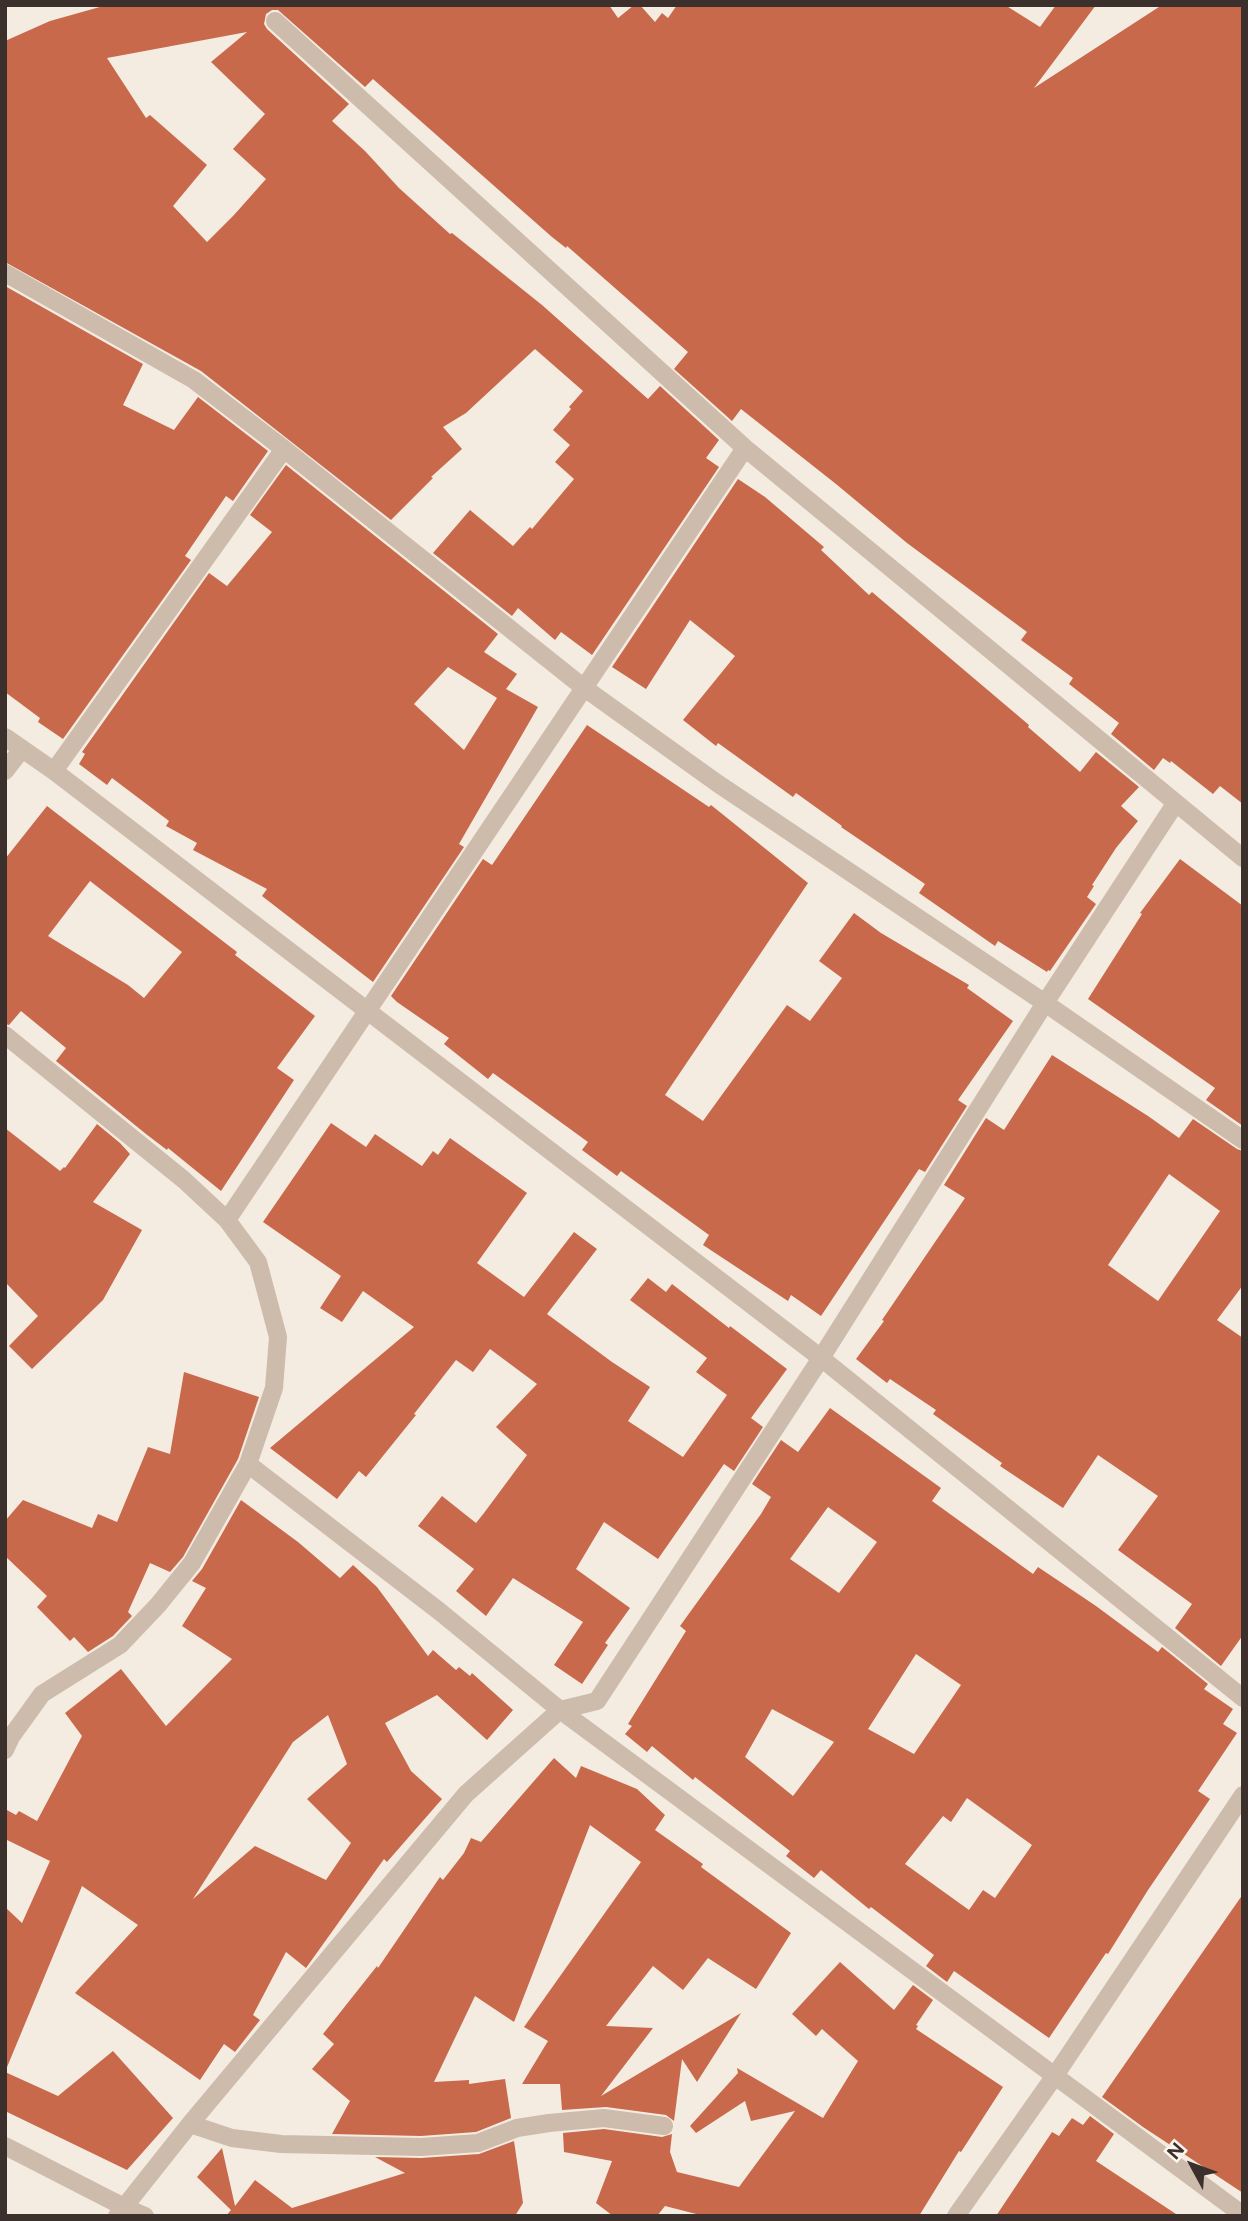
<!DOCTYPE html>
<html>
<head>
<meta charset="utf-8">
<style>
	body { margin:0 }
	#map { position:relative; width:1248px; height:2221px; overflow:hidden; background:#f4ebe1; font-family:Figtree,sans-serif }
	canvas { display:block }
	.frame { position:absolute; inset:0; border:7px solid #3b302b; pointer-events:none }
	.north { position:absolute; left:1157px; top:2130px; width:70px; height:70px; -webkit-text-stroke:5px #fbf5ee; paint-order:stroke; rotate:311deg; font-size:19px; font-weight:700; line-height:28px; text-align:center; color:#3b302b }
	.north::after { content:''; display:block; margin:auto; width:24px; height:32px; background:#3b302b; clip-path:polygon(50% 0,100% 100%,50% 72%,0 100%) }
</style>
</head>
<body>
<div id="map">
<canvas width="1248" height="2221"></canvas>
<div class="frame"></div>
<div class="north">N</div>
</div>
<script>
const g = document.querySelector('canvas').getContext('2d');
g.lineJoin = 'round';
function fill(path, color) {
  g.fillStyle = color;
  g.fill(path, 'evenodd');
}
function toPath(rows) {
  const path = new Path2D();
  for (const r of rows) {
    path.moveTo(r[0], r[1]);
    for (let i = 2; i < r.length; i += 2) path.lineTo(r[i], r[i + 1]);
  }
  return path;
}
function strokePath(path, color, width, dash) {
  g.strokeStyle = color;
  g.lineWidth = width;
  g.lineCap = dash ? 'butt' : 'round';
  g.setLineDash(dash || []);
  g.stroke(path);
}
const building = toPath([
	[107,5,609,5,618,18,634,5,640,5,655,22,662,13,668,18,677,5,1005,5,1040,27,1056,5,1096,5,1034,88,1162,5,1243,5,1243,804,1220,786,1213,794,1171,761,1170,763,1163,758,1154,770,1111,734,1119,723,1069,684,1073,678,1021,640,1027,632,907,543,836,484,741,409,732,421,674,369,688,352,567,246,566,248,552,237,373,79,365,87,278,10,272,10,266,14,264,24,267,29,349,104,332,121,365,151,399,188,450,234,452,233,542,305,648,399,660,386,719,440,706,458,719,467,592,655,561,632,555,640,518,608,512,616,433,553,470,510,513,546,530,527,532,529,574,479,555,462,570,445,553,430,571,409,569,407,583,391,535,349,466,413,443,427,462,449,431,477,433,478,391,520,201,371,5,262,5,41,50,21],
	[247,32,211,62,265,114,233,149,266,179,234,215,207,242,173,206,207,165,150,115,146,118,107,58],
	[5,286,143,364,123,405,174,430,198,397,268,451,233,501,226,496,185,556,191,560,63,739,38,722,40,718,5,692],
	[286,465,498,634,484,652,517,674,506,689,538,707,459,844,464,847,373,982,262,896,267,889,193,850,197,843,166,826,169,821,112,778,107,785,79,764,85,754,82,752,209,573,227,586,272,532,250,515],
	[448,667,497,698,464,750,414,704],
	[738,479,765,497,824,547,821,550,869,595,872,592,1029,725,1028,727,1080,772,1096,752,1139,787,1121,806,1138,821,1116,848,1092,885,1094,886,1087,897,1096,904,1050,971,1048,970,1047,972,998,941,995,946,919,893,925,884,841,827,842,826,796,793,793,797,718,743,716,746,683,720,735,656,690,620,646,689,612,667],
	[587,725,709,807,711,805,808,883,665,1095,703,1121,787,1005,810,1021,842,978,819,961,854,913,881,933,969,985,967,988,1013,1021,958,1100,967,1106,925,1172,919,1169,821,1316,791,1295,788,1301,703,1245,709,1235,621,1171,617,1176,582,1150,588,1142,493,1073,488,1079,444,1044,449,1038,397,1002,391,996,483,859,492,865],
	[47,806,237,952,235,955,315,1016,277,1068,294,1080,221,1191,168,1148,167,1150,146,1134,56,1061,66,1048,21,1011,9,1025,5,1024,5,859],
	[90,881,182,952,144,998,128,985,48,936],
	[1180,859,1243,906,1243,1126,1206,1100,1215,1088,1088,999,1142,914,1140,913],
	[1052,1055,1148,1116,1179,1138,1193,1119,1237,1149,1243,1151,1243,1285,1217,1320,1243,1338,1243,1635,1221,1666,1175,1628,1192,1604,1118,1550,1158,1496,1098,1455,1063,1508,1000,1466,1002,1463,933,1414,936,1410,890,1379,887,1383,856,1359,884,1321,882,1320,965,1198,944,1185,986,1118,1004,1130],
	[1169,1174,1220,1211,1158,1301,1108,1265],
	[331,1123,366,1147,375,1134,422,1166,433,1151,438,1155,450,1138,527,1193,477,1263,524,1297,574,1232,597,1249,547,1314,612,1362,650,1387,628,1421,683,1457,727,1395,696,1372,707,1358,630,1300,648,1278,666,1292,672,1284,729,1328,730,1326,787,1369,751,1418,763,1427,734,1471,724,1464,658,1559,604,1522,576,1569,630,1608,605,1643,608,1645,582,1684,554,1665,583,1622,513,1578,486,1616,456,1591,474,1569,418,1526,442,1496,476,1523,484,1513,527,1455,496,1427,537,1384,490,1349,473,1372,456,1360,414,1414,416,1415,366,1477,359,1471,337,1499,270,1448,414,1327,363,1291,342,1322,320,1308,341,1276,263,1222],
	[97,1124,120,1143,130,1154,93,1202,142,1230,103,1300,32,1369,9,1346,38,1316,5,1282,5,1128,60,1171,64,1167,65,1168],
	[184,1372,259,1397,238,1459,183,1557,170,1572,150,1563,128,1612,132,1616,113,1636,88,1652,74,1637,70,1641,37,1607,47,1596,5,1556,5,1521,23,1500,92,1528,98,1514,117,1522,148,1447,170,1454],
	[830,1408,941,1488,932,1501,1033,1574,1038,1567,1096,1606,1158,1652,1162,1647,1208,1684,1204,1689,1233,1709,1223,1724,1237,1733,1198,1791,1210,1799,1148,1890,1108,1954,1106,1953,1049,2038,954,1971,947,1982,926,1966,934,1955,871,1907,869,1909,821,1870,814,1878,786,1856,790,1851,695,1777,693,1780,652,1746,647,1752,625,1734,632,1726,628,1724,686,1631,680,1626,761,1514,771,1497,752,1484,781,1440,798,1452],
	[828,1507,877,1542,839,1593,790,1559],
	[916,1654,961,1685,914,1754,868,1729],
	[772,1709,834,1742,793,1796,745,1757],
	[967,1798,1032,1845,995,1898,983,1890,969,1910,905,1864,943,1816,951,1822],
	[241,1500,298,1542,340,1578,353,1565,377,1587,428,1656,433,1650,456,1670,459,1667,470,1676,472,1673,513,1710,487,1740,437,1695,385,1723,411,1771,442,1799,387,1862,384,1859,306,1968,286,1952,253,2015,260,2020,235,2052,224,2044,200,2080,75,1993,138,1925,82,1886,5,2072,5,1907,22,1923,50,1861,5,1839,5,1809,16,1815,19,1811,37,1821,82,1736,65,1713,121,1669,166,1726,232,1659,182,1626,206,1588,192,1581,202,1569],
	[328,1715,347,1764,307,1799,351,1843,326,1880,255,1846,193,1899,293,1742],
	[554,1758,576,1778,581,1766,637,1789,665,1815,655,1830,703,1864,701,1867,791,1933,756,1989,708,1958,683,1990,653,1966,606,2026,653,2028,601,2096,741,2013,697,2082,682,2059,674,2121,666,2115,606,2107,562,2110,560,2084,522,2084,548,2041,524,2027,641,1862,590,1825,514,2022,475,1996,434,2082,469,2080,469,2084,505,2079,511,2118,476,2132,421,2136,332,2134,350,2101,312,2069,334,2044,323,2034,377,1966,378,1968,440,1877,443,1880,464,1853,471,1838,481,1842],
	[1243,1894,1243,2193,1143,2127,1102,2097],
	[840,1962,894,2010,913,1985,933,2000,916,2025,918,2026,916,2029,1003,2087,961,2152,959,2151,919,2216,704,2216,665,2206,657,2216,613,2216,596,2203,612,2161,564,2152,563,2133,604,2129,662,2137,672,2134,670,2152,677,2172,739,2187,795,2111,751,2121,745,2101,696,2133,690,2126,738,2073,737,2068,823,2118,858,2061,822,2029,816,2036,792,2014],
	[113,2051,173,2118,127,2170,5,2111,5,2072,58,2096],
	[1090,2116,1114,2134,1096,2161,1179,2216,996,2216,1052,2132,1059,2136,1072,2118,1083,2125],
	[514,2141,523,2203,515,2216,226,2216,231,2210,197,2177,222,2148,235,2206,255,2180,292,2208,405,2173,375,2157,421,2158,479,2154]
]);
const minor = toPath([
	[275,21,745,448,1243,858],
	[5,273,194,380,284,449,583,687,717,783,1045,1003,1243,1140],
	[5,771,22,749],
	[54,771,284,449],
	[5,1035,184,1180,227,1220,258,1262,278,1337,274,1388,248,1464,439,1611,560,1710,1243,2215],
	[227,1220,745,448],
	[5,1750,11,1737,42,1694,120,1645,158,1605,192,1563,248,1464],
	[190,2124,232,2138,281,2144,421,2147,478,2143,517,2128,549,2123,604,2118,664,2126],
	[5,2146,124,2207,145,2216],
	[117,2216,190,2124,466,1794,560,1710,597,1701,821,1358,1045,1003,1175,804],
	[956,2216,1054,2077,1243,1795]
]);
const tertiary = toPath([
	[5,737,54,771,821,1358,1243,1698]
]);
fill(building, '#c8694b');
strokePath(minor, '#cdbbac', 18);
strokePath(tertiary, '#cdbbac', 18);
</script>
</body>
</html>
